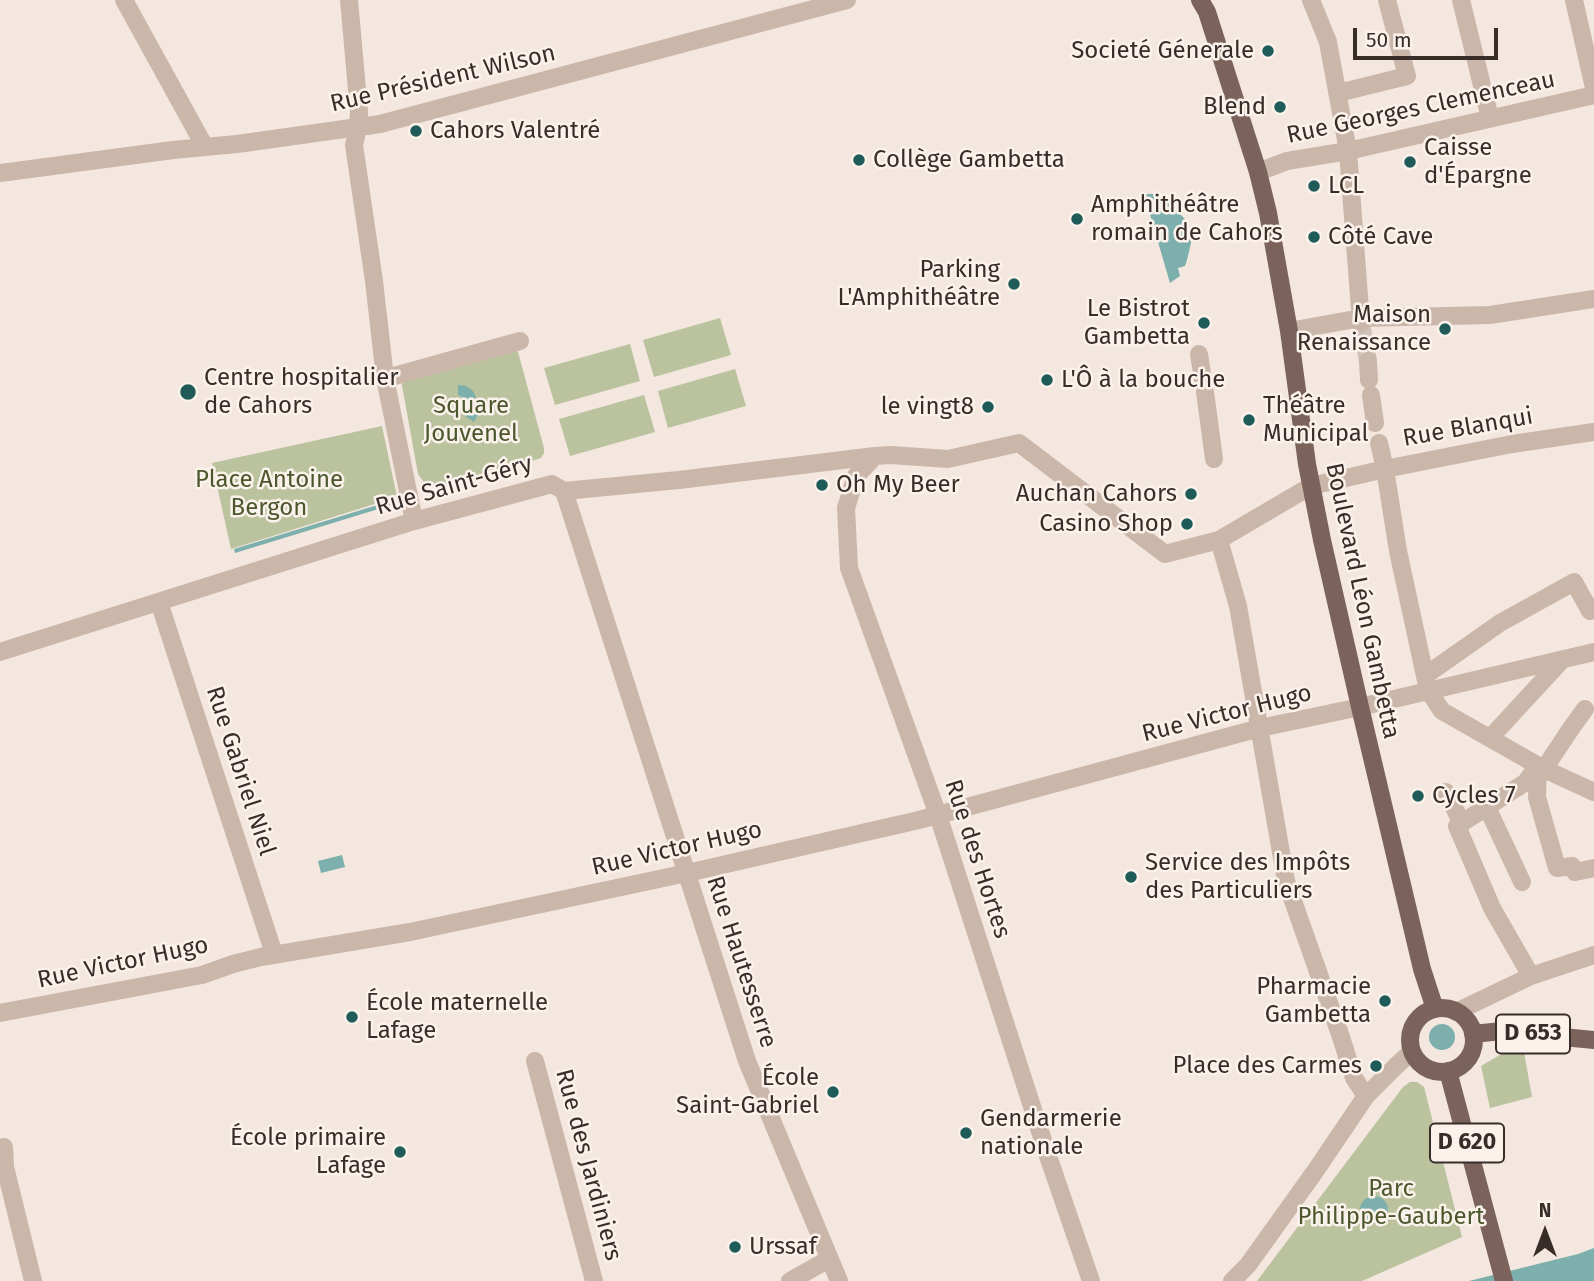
<!DOCTYPE html>
<html>
<head>
<meta charset="utf-8">
<style>
	body { margin:0 }
	#map { position:relative; width:1594px; height:1281px; overflow:hidden; background:#f3e7df; font-family:"Fira Sans",sans-serif }
	canvas { display:block }
	.north { position:absolute; left:1510px; top:1197px; width:70px; height:70px; -webkit-text-stroke:5px #faf2eb; paint-order:stroke; rotate:0deg; font-size:19px; font-weight:700; line-height:28px; text-align:center; color:#392d2a }
	.north::after { content:''; display:block; margin:auto; width:24px; height:32px; background:#392d2a; clip-path:polygon(50% 0,100% 100%,50% 72%,0 100%) }
	.scale { position:absolute; left:1353px; top:28px; width:145px; height:32px; box-sizing:border-box; border:4px solid #392d2a; border-top:0; padding-left:9px; font-size:21px; line-height:24px; white-space:nowrap; color:#392d2a; -webkit-text-stroke:5px #faf2eb; paint-order:stroke }
</style>
</head>
<body>
<div id="map">
<canvas width="1594" height="1281"></canvas>
<div class="north">N</div>
<div class="scale">50 m</div>
</div>
<script>
const g = document.querySelector('canvas').getContext('2d');
g.lineJoin = 'round';
function fill(path, color) {
  g.fillStyle = color;
  g.fill(path, 'evenodd');
}
function toPath(rows) {
  const path = new Path2D();
  for (const r of rows) {
    if (r.length === 3) {
      path.moveTo(r[0] + r[2], r[1]);
      path.arc(r[0], r[1], r[2], 0, 2 * Math.PI);
      continue;
    }
    path.moveTo(r[0], r[1]);
    for (let i = 2; i < r.length; i += 2) path.lineTo(r[i], r[i + 1]);
  }
  return path;
}
function strokePath(path, color, width, dash) {
  g.strokeStyle = color;
  g.lineWidth = width;
  g.lineCap = dash ? 'butt' : 'round';
  g.setLineDash(dash || []);
  g.stroke(path);
}
function label(font, color, halo, rows, align = 'center') {
  g.font = font + ' "Fira Sans",sans-serif';
  g.lineWidth = 5;
  g.setLineDash([]);
  g.textBaseline = 'middle';
  g.strokeStyle = halo;
  g.fillStyle = color;
  for (const [text, x, y, turn = 0] of rows) {
    g.save();
    g.translate(x, y);
    g.rotate((+turn || 0) * Math.PI / 180);
    g.textAlign = isNaN(turn) ? turn : align;
    if (halo) g.strokeText(text, 0, 0);
    g.fillText(text, 0, 0);
    g.restore();
  }
}
const green = toPath([
	[720,318,731,355,654,377,643,340],
	[630,344,640,381,555,405,544,368],
	[514,348,518,352,544,448,544,453,541,458,441,488,432,487,423,481,418,474,401,380],
	[735,369,746,406,668,428,658,391],
	[644,395,655,432,570,456,559,419],
	[382,426,397,497,231,549,212,463],
	[1524,1052,1532,1097,1490,1108,1481,1066,1503,1053],
	[1410,1082,1417,1082,1424,1087,1462,1237,1362,1281,1257,1281,1403,1087]
]);
const water = toPath([
	[1144,194,1156,194,1159,202,1166,200,1184,218,1189,229,1191,243,1187,260,1185,266,1178,268,1180,276,1170,283],
	[458,385,466,386,473,391,476,397,480,410,474,422,465,416,468,412,469,406,464,398,458,395],
	[397,499,398,503,235,553,234,549],
	[342,855,345,867,321,873,318,861],
	[1442,1037,13],
	[1374,1210,14],
	[1594,1248,1594,1281,1469,1281,1578,1254]
]);
const minorTunnel = toPath([
	[1361,323,1368,361]
]);
const minor = toPath([
	[124,0,205,147],
	[349,0,359,112,358,128,354,145,374,281,385,378,414,521],
	[1311,0,1328,42,1348,151,1361,323],
	[1461,0,1490,118],
	[1574,0,1594,88],
	[1338,93,1407,76,1387,0],
	[1258,172,1287,161,1348,151,1594,95],
	[0,173,173,150,237,144,380,124,847,0],
	[1289,331,1361,318,1490,315,1594,299],
	[1199,354,1203,380],
	[1368,361,1369,380],
	[384,375,394,376,520,341],
	[1205,392,1214,459],
	[1371,395,1375,423],
	[1379,443,1385,469,1398,551,1428,690,1442,711,1544,769,1594,792],
	[875,456,856,476,846,508,849,568,938,815,1048,1156,1091,1281],
	[564,491,747,1061,839,1281],
	[1219,540,1238,606,1286,881,1340,1034,1354,1078,1366,1096],
	[159,602,274,954],
	[0,652,414,521,552,484,564,491,679,480,875,456,891,455,948,459,1019,443,1165,554,1219,540,1311,486,1385,469,1512,444,1594,432],
	[1426,675,1500,623,1574,582,1590,611],
	[1490,738,1562,660],
	[1538,765,1537,797,1557,868,1572,866,1575,872,1594,868],
	[1544,769,1572,727,1585,709],
	[1446,792,1462,823],
	[1487,807,1522,882],
	[1531,976,1492,908,1457,826,1526,782,1538,765],
	[1456,1012,1531,976,1594,955],
	[0,1013,202,975,233,964,261,957,410,932,687,873,919,820,1260,728,1360,707,1594,652],
	[535,1061,594,1281],
	[4,1147,5,1167,33,1281],
	[790,1281,829,1259],
	[1232,1281,1248,1265,1316,1170,1366,1096,1396,1066,1407,1056,1412,1054]
]);
const major = toPath([
	[1200,0,1207,12,1258,172,1268,213,1289,331,1307,464,1322,540,1360,707,1422,969,1435,1009],
	[1442,1040,32],
	[1473,1034,1502,1031,1594,1040],
	[1448,1071,1504,1281]
]);
const markers = [
	[1268,51,7,"#1f5b59"],
	[1280,107,7,"#1f5b59"],
	[416,131,7,"#1f5b59"],
	[859,160,7,"#1f5b59"],
	[1410,162,7,"#1f5b59"],
	[1314,186,7,"#1f5b59"],
	[1077,219,7,"#1f5b59"],
	[1314,237,7,"#1f5b59"],
	[1014,284,7,"#1f5b59"],
	[1204,323,7,"#1f5b59"],
	[1445,329,7,"#1f5b59"],
	[1047,380,7,"#1f5b59"],
	[188,392,9,"#1f5b59"],
	[988,407,7,"#1f5b59"],
	[1249,420,7,"#1f5b59"],
	[822,485,7,"#1f5b59"],
	[1191,494,7,"#1f5b59"],
	[1187,524,7,"#1f5b59"],
	[1418,796,7,"#1f5b59"],
	[1131,877,7,"#1f5b59"],
	[1385,1001,7,"#1f5b59"],
	[352,1017,7,"#1f5b59"],
	[1376,1066,7,"#1f5b59"],
	[833,1092,7,"#1f5b59"],
	[966,1133,7,"#1f5b59"],
	[400,1152,7,"#1f5b59"],
	[735,1247,7,"#1f5b59"]
];
const shields = [
	[1533,1034,74],
	[1467,1143,74]
];
const shieldNames = [
	["D 653",1533,1034],
	["D 620",1467,1143]
];
const poiNames = [
	["Societé Génerale",1254,51,"right"],
	["Blend",1266,107,"right"],
	["Cahors Valentré",430,131],
	["Caisse",1424,148],
	["d'Épargne",1424,176],
	["Collège Gambetta",873,160],
	["LCL",1328,186],
	["Amphithéâtre",1091,205],
	["romain de Cahors",1091,233],
	["Côté Cave",1328,237],
	["Parking",1000,270,"right"],
	["L'Amphithéâtre",1000,298,"right"],
	["Le Bistrot",1190,309,"right"],
	["Gambetta",1190,337,"right"],
	["Maison",1431,315,"right"],
	["Renaissance",1431,343,"right"],
	["Centre hospitalier",204,378],
	["de Cahors",204,406],
	["L'Ô à la bouche",1061,380],
	["Théâtre",1263,406],
	["Municipal",1263,434],
	["le vingt8",974,407,"right"],
	["Oh My Beer",836,485],
	["Auchan Cahors",1177,494,"right"],
	["Casino Shop",1173,524,"right"],
	["Cycles 7",1432,796],
	["Service des Impôts",1145,863],
	["des Particuliers",1145,891],
	["Pharmacie",1371,987,"right"],
	["Gambetta",1371,1015,"right"],
	["École maternelle",366,1003],
	["Lafage",366,1031],
	["Place des Carmes",1362,1066,"right"],
	["École",819,1078,"right"],
	["Saint-Gabriel",819,1106,"right"],
	["Gendarmerie",980,1119],
	["nationale",980,1147],
	["École primaire",386,1138,"right"],
	["Lafage",386,1166,"right"],
	["Urssaf",749,1247]
];
const streetNames = [
	["Rue Président Wilson",443,79,-13],
	["Rue Georges Clemenceau",1421,108,-12],
	["Rue Blanqui",1468,428,-10],
	["Rue Saint-Géry",454,486,-16],
	["Boulevard Léon Gambetta",1362,601,78],
	["Rue Victor Hugo",1227,714,-14],
	["Rue Gabriel Niel",240,771,72],
	["Rue Victor Hugo",677,849,-13],
	["Rue des Hortes",977,859,72],
	["Rue Hautesserre",741,962,72],
	["Rue Victor Hugo",123,963,-12],
	["Rue des Jardiniers",588,1165,75]
];
const parkNames = [
	["Square",471,406],
	["Jouvenel",471,434],
	["Place Antoine",269,480],
	["Bergon",269,508],
	["Parc",1391,1189],
	["Philippe-Gaubert",1391,1217]
];
fill(green, '#bac29e');
fill(water, '#7db0ad');
strokePath(minorTunnel, '#cec2bb', 18, [18, 9]);
strokePath(minor, '#cbb6aa', 18);
strokePath(major, '#7b625b', 18);
for (const [x, y, r, color] of markers) {
  const dot = new Path2D();
  dot.arc(x, y, r, 0, 2 * Math.PI);
  g.fillStyle = color;
  g.fill(dot);
  strokePath(dot, '#faf2eb', 2.5);
}
for (const [x, y, w] of shields) {
  const box = new Path2D();
  box.roundRect(x - w / 2, y - 19.5, w, 39, 5);
  g.fillStyle = '#faf2eb';
  g.fill(box);
  strokePath(box, '#392d2a', 2);
}
label('bold 23px', '#392d2a', null, shieldNames);
label('24px', '#392d2a', '#faf2eb', poiNames, 'left');
label('24px', '#392d2a', '#faf2eb', streetNames);
label('24px', '#4c572d', '#faf2eb', parkNames);
</script>
</body>
</html>
